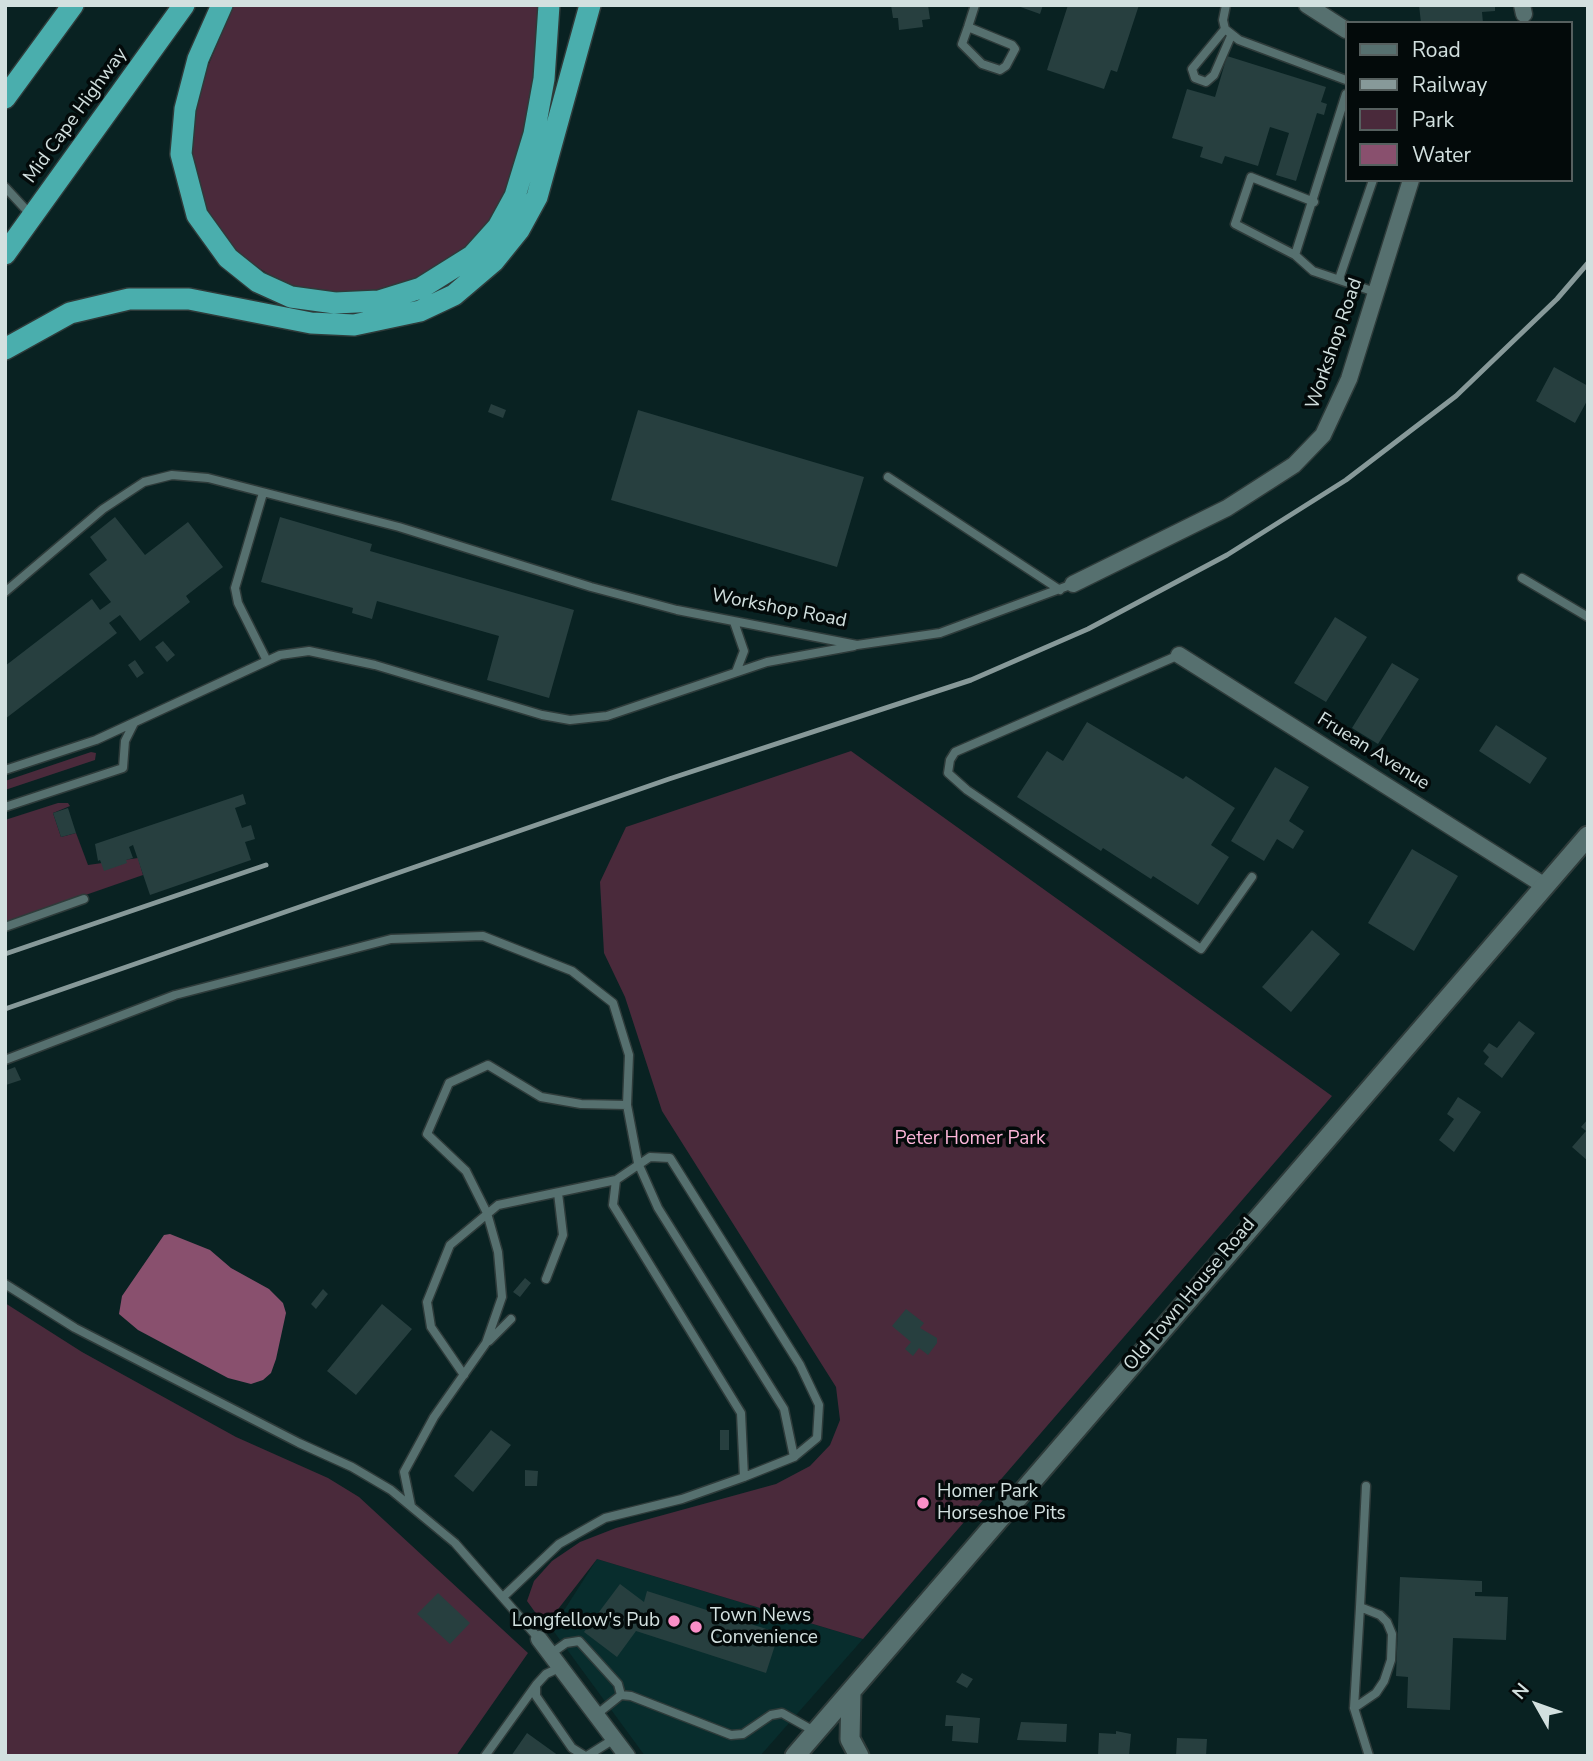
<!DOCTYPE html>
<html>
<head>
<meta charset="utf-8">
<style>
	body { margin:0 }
	#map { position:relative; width:1593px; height:1761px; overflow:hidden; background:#092222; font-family:"Nunito Sans",sans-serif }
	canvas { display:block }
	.frame { position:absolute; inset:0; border:7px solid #d2e0df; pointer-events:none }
	.legend { position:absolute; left:1345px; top:21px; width:228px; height:161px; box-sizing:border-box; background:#030a0a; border:2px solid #56605f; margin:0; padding:9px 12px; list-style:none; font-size:21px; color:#d2e0df }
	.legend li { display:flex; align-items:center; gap:14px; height:35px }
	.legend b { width:35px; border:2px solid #56605f }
	.north { position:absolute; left:1502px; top:1670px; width:70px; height:70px; -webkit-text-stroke:5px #030a0a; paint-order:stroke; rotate:310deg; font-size:19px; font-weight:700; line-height:28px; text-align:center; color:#d2e0df }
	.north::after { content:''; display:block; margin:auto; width:24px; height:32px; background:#d2e0df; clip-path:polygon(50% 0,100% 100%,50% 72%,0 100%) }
</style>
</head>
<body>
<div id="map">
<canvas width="1593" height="1761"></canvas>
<div class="frame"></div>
<ul class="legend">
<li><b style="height:9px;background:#56706f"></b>Road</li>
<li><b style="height:9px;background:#879999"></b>Railway</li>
<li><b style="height:19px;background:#4a2a3b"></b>Park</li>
<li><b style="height:19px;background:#89506e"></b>Water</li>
</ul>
<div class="north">N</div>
</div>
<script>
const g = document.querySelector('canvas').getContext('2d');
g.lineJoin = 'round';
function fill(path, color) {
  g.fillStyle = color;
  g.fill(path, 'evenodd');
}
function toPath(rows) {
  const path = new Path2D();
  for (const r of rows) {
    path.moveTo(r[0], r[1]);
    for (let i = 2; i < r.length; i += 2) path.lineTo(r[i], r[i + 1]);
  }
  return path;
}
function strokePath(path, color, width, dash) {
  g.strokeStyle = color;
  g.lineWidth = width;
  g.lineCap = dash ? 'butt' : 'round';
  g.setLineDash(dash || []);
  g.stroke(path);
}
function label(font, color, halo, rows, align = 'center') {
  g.font = font + ' "Nunito Sans",sans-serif';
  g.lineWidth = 7;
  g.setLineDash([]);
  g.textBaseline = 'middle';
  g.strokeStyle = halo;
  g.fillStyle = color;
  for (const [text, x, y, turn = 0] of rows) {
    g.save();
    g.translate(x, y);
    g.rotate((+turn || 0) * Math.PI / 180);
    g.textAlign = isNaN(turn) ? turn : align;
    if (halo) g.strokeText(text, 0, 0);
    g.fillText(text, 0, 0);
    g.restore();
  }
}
const built = toPath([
	[597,1559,863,1639,760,1756,645,1756,552,1629]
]);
const green = toPath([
	[233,5,542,5,526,135,506,196,477,239,446,265,409,285,366,293,324,294,281,282,240,256,214,224,195,185,190,146,198,91],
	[851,751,1332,1096,863,1639,597,1559,545,1626,527,1601,534,1581,552,1561,580,1542,616,1528,776,1484,810,1466,830,1445,840,1420,836,1387,662,1111,625,997,604,953,600,882,626,827],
	[91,752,96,753,95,760,5,790,5,781],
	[58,803,68,803,70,806,53,813,61,837,76,833,88,865,138,858,143,875,5,923,5,820],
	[5,1303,82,1352,236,1437,328,1478,359,1497,528,1653,456,1756,5,1756]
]);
const water = toPath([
	[170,1234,210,1250,231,1268,269,1289,283,1303,286,1313,276,1359,271,1373,263,1380,251,1384,228,1378,138,1330,119,1314,122,1296,164,1235]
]);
const building = toPath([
	[891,5,928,5,930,19,922,20,923,27,899,30,898,18,893,18],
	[1015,5,1043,5,1040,14],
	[1068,5,1139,5,1117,72,1111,70,1104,89,1047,70],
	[1419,5,1495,5,1495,11,1482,12,1483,23,1421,23],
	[1227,56,1326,87,1321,102,1327,104,1324,115,1317,113,1296,181,1276,175,1289,133,1270,127,1258,166,1225,156,1222,164,1200,157,1203,147,1172,138,1187,89,1215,97],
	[1554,367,1588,386,1588,399,1575,423,1536,401],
	[491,404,506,410,503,418,488,412],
	[638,410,864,477,837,567,611,500],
	[115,517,145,555,188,522,223,567,186,596,190,602,140,641,120,615,109,623,117,633,5,719,5,666,92,599,100,610,111,602,89,574,107,560,90,537],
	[280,517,372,544,370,551,574,610,549,698,487,680,499,636,377,601,372,619,352,613,353,608,261,582],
	[1335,617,1367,637,1326,702,1294,683],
	[163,641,175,655,167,662,155,647],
	[135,660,144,673,137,678,128,665],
	[1392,663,1419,679,1378,744,1352,728],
	[1087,722,1183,779,1186,776,1235,808,1211,845,1229,857,1198,905,1153,876,1151,879,1103,848,1101,851,1017,797,1047,751,1063,761],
	[1496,725,1547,758,1530,784,1479,751],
	[1275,767,1309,787,1289,821,1304,831,1293,849,1277,839,1264,861,1231,841],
	[243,794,246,804,235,808,242,828,251,825,255,839,245,842,251,860,150,895,133,845,129,847,133,858,126,860,127,863,104,871,100,860,98,861,95,844],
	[68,808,76,833,61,837,53,813],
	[1412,849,1458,876,1414,951,1368,923],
	[1312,930,1340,954,1291,1012,1262,987],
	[1519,1021,1535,1033,1502,1078,1484,1064,1489,1057,1483,1051,1489,1043,1497,1048],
	[15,1067,21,1080,6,1085,5,1071],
	[1458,1097,1481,1112,1454,1152,1439,1140,1454,1119,1447,1114],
	[1588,1119,1588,1161,1572,1147,1586,1131,1581,1127],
	[525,1278,531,1283,520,1297,513,1292],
	[323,1289,328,1294,316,1309,311,1304],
	[382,1304,412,1329,356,1395,327,1371],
	[906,1309,924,1323,920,1328,937,1338,937,1343,928,1355,919,1348,913,1356,905,1349,911,1342,892,1326],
	[491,1430,511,1445,473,1492,454,1476],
	[720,1430,729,1430,729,1450,720,1450],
	[525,1470,538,1471,537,1486,525,1486],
	[1400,1577,1482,1581,1482,1592,1475,1592,1475,1596,1508,1597,1506,1640,1453,1638,1450,1710,1407,1708,1408,1677,1396,1676],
	[620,1584,644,1602,647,1591,779,1633,766,1673,636,1631,617,1657,584,1632],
	[438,1593,470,1623,450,1644,417,1614],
	[962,1673,973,1679,967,1688,956,1682],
	[946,1715,980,1718,978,1743,952,1741,953,1726,945,1726],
	[1021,1722,1067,1724,1066,1742,1017,1740],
	[1116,1731,1131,1734,1129,1756,1098,1756,1099,1733,1116,1734],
	[527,1733,559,1756,511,1756],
	[1177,1738,1207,1739,1206,1756,1176,1756]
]);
const service = toPath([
	[1226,5,1223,20,1225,29,1239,40,1346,80],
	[968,27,1012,45,1015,49,1006,66,1000,70,982,64,962,44,968,27,975,5],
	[1225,29,1192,69,1195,78,1206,82,1214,75,1231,36],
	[1346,94,1295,255,1313,271,1375,292],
	[5,187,30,214],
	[1295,255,1235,224,1251,177,1314,202],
	[1339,279,1373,180],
	[888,477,1060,590],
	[263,493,235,588,238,603,267,661],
	[1522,578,1588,617],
	[5,592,103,509,144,482,172,475,208,478,399,527,591,587,677,610,857,645,940,633,1073,584],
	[734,622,744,651,736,672],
	[1179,655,955,752,950,760,948,773,967,790,1201,949,1252,877],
	[5,770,96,740,280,655,309,651,375,665,542,715,570,720,607,716,767,662,854,646],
	[5,807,123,768,125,741,134,723],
	[5,927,84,899],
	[5,1060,175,995,391,939,483,936,572,971,613,1003,629,1055,627,1105,638,1163,658,1208,784,1409,794,1457],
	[546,1279,563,1235,558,1193],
	[5,1284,75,1328,299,1443,352,1467,391,1490,455,1543,539,1639],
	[489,1341,511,1319],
	[464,1375,431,1327,427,1302,450,1245,498,1205,616,1180],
	[411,1506,404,1472,434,1417,486,1343,502,1297,498,1252,487,1213,466,1171,427,1134,449,1083,488,1065,541,1097,581,1104,627,1105],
	[503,1597,559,1544,605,1518,682,1499,744,1477,794,1457,817,1438,819,1405,800,1365,670,1158,650,1157,616,1180,613,1205,741,1413,744,1477],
	[1360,1607,1366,1486],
	[549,1655,566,1643,579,1641,618,1684,621,1695],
	[559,1668,546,1674,536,1685,536,1696,572,1748,585,1756],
	[1354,1708,1376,1693,1384,1681,1391,1660,1392,1634,1387,1622,1380,1615,1360,1607,1354,1708,1369,1756],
	[596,1715,621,1695,631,1696,731,1735,743,1734,771,1715,782,1713,814,1731],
	[485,1756,536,1685],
	[587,1756,614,1739]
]);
const minor = toPath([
	[1307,5,1346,30],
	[1522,5,1524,14],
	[1073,584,1227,508,1294,465,1323,435,1349,379,1411,180],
	[1179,655,1545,886],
	[539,1639,627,1756]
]);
const secondary = toPath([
	[851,1692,850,1739,859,1756],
	[795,1756,1588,836]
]);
const motorway = toPath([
	[222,5,198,59,185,109,181,154,197,215,228,258,258,282,291,297,335,303,379,301,421,288,472,256,498,227,515,196,534,134,544,79,549,5],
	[5,98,73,5],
	[5,254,184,5],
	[5,349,70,313,129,299,189,299,311,323,354,325,420,311,454,295,494,261,519,230,537,197,590,5]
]);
const rail = toPath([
	[5,954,266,865],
	[5,1009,669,779,971,680,1088,629,1227,555,1346,480,1456,396,1557,299,1588,263]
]);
const markers = [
	[923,1503,7,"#fa8fc8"],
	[674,1621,7,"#fa8fc8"],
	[696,1627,7,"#fa8fc8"]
];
const streetNames = [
	["Mid Cape Highway",76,116,-54],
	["Workshop Road",1335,344,-71],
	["Workshop Road",779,609,11],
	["Fruean Avenue",1373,752,32],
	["Old Town House Road",1190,1295,-50]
];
const parkNames = [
	["Peter Homer Park",970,1139]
];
const poiNames = [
	["Homer Park",937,1492],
	["Horseshoe Pits",937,1514],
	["Town News",710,1616],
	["Convenience",710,1638],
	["Longfellow's Pub",660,1621,"right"]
];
fill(built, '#082d2d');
fill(green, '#4a2a3b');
fill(water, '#89506e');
fill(building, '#273f3f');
strokePath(service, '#2e3b3a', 11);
strokePath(minor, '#2e3b3a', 19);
strokePath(secondary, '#2e3b3a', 23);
strokePath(motorway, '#2e3b3a', 24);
strokePath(service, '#56706f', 8);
strokePath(minor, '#56706f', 16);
strokePath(secondary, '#56706f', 19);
strokePath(motorway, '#4aaead', 21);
strokePath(rail, '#879999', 5);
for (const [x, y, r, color] of markers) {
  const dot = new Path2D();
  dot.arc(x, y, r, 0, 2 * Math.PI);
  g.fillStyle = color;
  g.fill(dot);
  strokePath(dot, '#030a0a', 2.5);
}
label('19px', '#d2e0df', '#030a0a', streetNames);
label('19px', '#fcb5d9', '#030a0a', parkNames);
label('19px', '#d2e0df', '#030a0a', poiNames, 'left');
</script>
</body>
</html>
